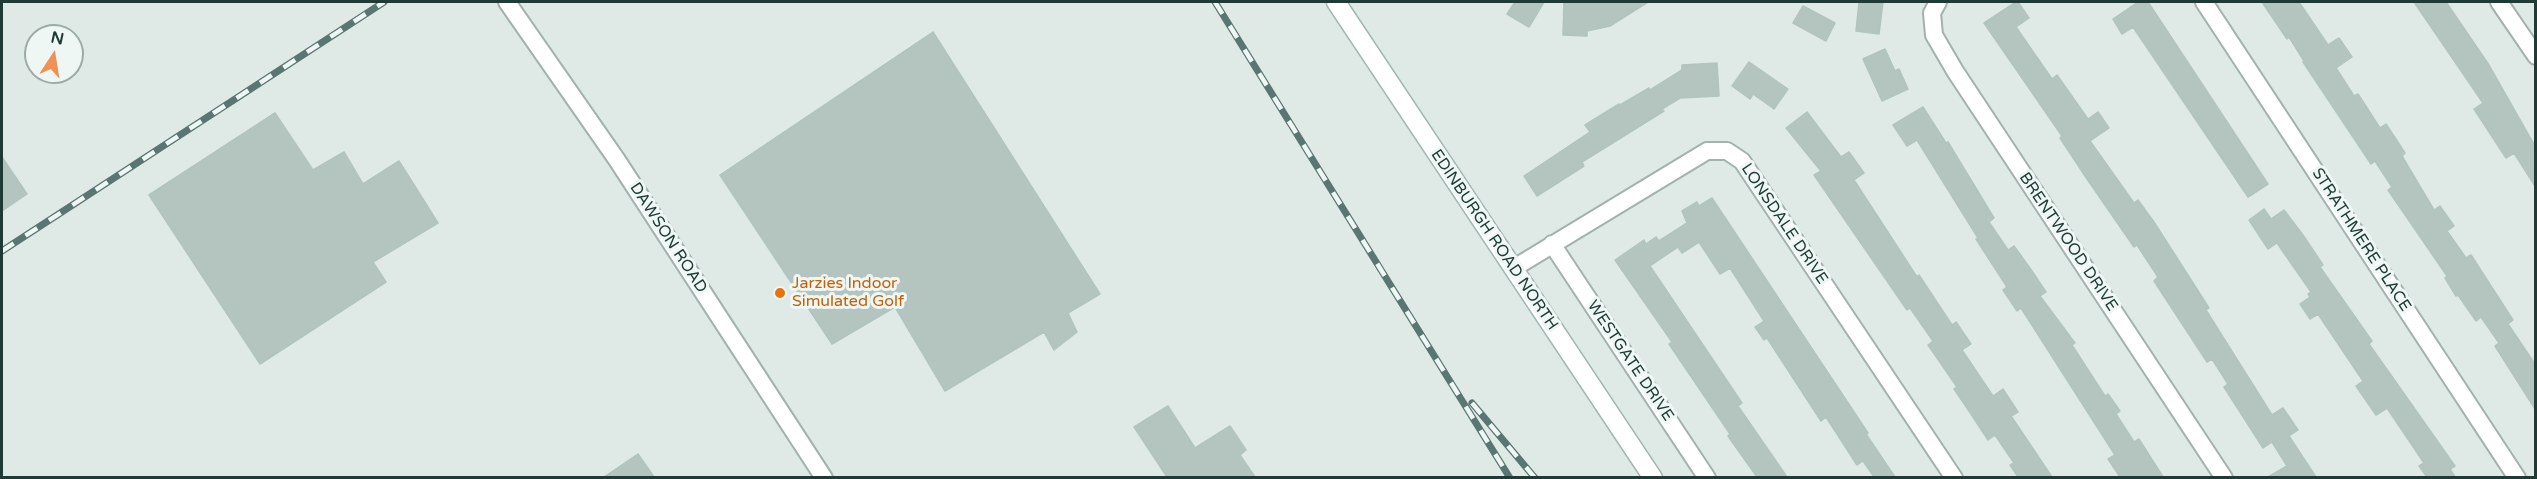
<!DOCTYPE html>
<html>
<head>
<meta charset="utf-8">
<style>
	body { margin:0 }
	#map { position:relative; width:2537px; height:479px; overflow:hidden; background:#dfeae7; font-family:"Varela Round",sans-serif }
	canvas { display:block }
	.frame { position:absolute; inset:0; border:3px solid #203a36; pointer-events:none }
	.north { position:absolute; left:24px; top:24px; width:60px; height:60px; box-sizing:border-box; background:#eff7f4; border:2px solid #9caba8; border-radius:50%; rotate:12deg; font-size:16px; font-weight:700; line-height:24px; text-align:center; color:#203a36 }
	.north::after { content:''; display:block; margin:auto; width:21px; height:27px; background:#f29054; clip-path:polygon(50% 0,100% 100%,50% 72%,0 100%) }
</style>
</head>
<body>
<div id="map">
<canvas width="2537" height="479"></canvas>
<div class="frame"></div>
<div class="north">N</div>
</div>
<script>
const g = document.querySelector('canvas').getContext('2d');
g.lineJoin = 'round';
function fill(path, color) {
  g.fillStyle = color;
  g.fill(path, 'evenodd');
}
function toPath(rows) {
  const path = new Path2D();
  for (const r of rows) {
    path.moveTo(r[0], r[1]);
    for (let i = 2; i < r.length; i += 2) path.lineTo(r[i], r[i + 1]);
  }
  return path;
}
function strokePath(path, color, width, dash) {
  g.strokeStyle = color;
  g.lineWidth = width;
  g.lineCap = dash ? 'butt' : 'round';
  g.setLineDash(dash || []);
  g.stroke(path);
}
function label(font, color, halo, rows, align = 'center') {
  g.font = font + ' "Varela Round",sans-serif';
  g.lineWidth = 6;
  g.setLineDash([]);
  g.textBaseline = 'middle';
  g.strokeStyle = halo;
  g.fillStyle = color;
  for (const [text, x, y, turn = 0] of rows) {
    g.save();
    g.translate(x, y);
    g.rotate((+turn || 0) * Math.PI / 180);
    g.textAlign = isNaN(turn) ? turn : align;
    if (halo) g.strokeText(text, 0, 0);
    g.fillText(text, 0, 0);
    g.restore();
  }
}
const building = toPath([
	[1515,2,1544,2,1529,27,1507,14,1515,2],
	[1564,2,1648,2,1610,26,1587,31,1587,36,1563,35,1564,2],
	[1859,2,1883,2,1879,34,1856,31,1859,2],
	[2016,2,2018,2,2029,18,2016,27,2052,79,2057,75,2088,119,2098,112,2109,128,2090,141,2134,203,2138,200,2154,222,2209,308,2206,310,2272,415,2283,408,2298,430,2289,436,2316,477,2268,477,2287,466,2272,442,2263,448,2224,387,2228,384,2212,359,2207,362,2154,281,2158,277,2137,245,2134,247,2087,179,2060,138,2062,136,1984,23,2016,2],
	[2138,2,2148,2,2268,184,2248,197,2133,27,2122,34,2113,19,2138,2],
	[2262,2,2299,2,2328,45,2339,38,2352,57,2336,68,2354,96,2358,94,2380,128,2386,124,2405,153,2402,156,2434,210,2440,206,2454,226,2447,231,2466,258,2471,255,2513,320,2508,324,2535,364,2535,409,2495,346,2499,343,2481,317,2476,321,2458,295,2456,296,2445,278,2447,276,2388,190,2392,187,2375,161,2371,164,2303,62,2304,61,2289,37,2287,39,2262,2],
	[2414,2,2446,2,2489,65,2535,146,2535,186,2514,153,2506,158,2474,109,2483,103,2414,2],
	[1803,6,1835,23,1826,41,1793,23,1803,6],
	[933,32,1100,294,1068,313,1077,332,1054,350,1044,332,945,391,895,307,832,344,720,175,933,32],
	[1885,49,1895,71,1899,69,1908,89,1882,101,1863,59,1885,49],
	[1749,62,1788,89,1774,109,1753,94,1750,99,1732,86,1749,62],
	[1717,63,1719,96,1680,98,1662,109,1664,111,1582,162,1584,166,1537,196,1524,176,1590,132,1585,125,1619,104,1620,105,1649,88,1650,90,1682,70,1682,65,1717,63],
	[1923,107,1946,143,1948,142,1994,218,1989,222,2008,250,2014,246,2032,271,2046,292,2040,296,2075,343,2072,345,2105,396,2108,394,2120,411,2116,414,2134,442,2139,439,2163,477,2120,477,2108,459,2115,455,2021,308,2017,311,2003,290,2007,287,1976,239,1978,238,1917,140,1907,146,1893,125,1923,107],
	[1807,112,1841,157,1849,152,1864,173,1854,180,1917,277,1919,275,1952,325,1956,322,1971,344,1962,350,1993,396,2003,389,2018,412,2011,416,2052,477,2018,477,2010,465,2014,463,1995,435,1988,440,1967,408,1954,389,1957,387,1928,345,1933,341,1910,308,1907,310,1814,175,1821,171,1786,128,1807,112],
	[275,113,313,170,344,152,363,184,399,161,438,223,373,262,386,282,260,364,149,195,275,113],
	[2,157,27,194,2,211,2,157],
	[1712,198,1868,433,1866,434,1895,477,1874,477,1863,461,1857,465,1826,417,1821,421,1767,338,1764,340,1755,327,1764,321,1730,268,1720,274,1699,242,1682,253,1678,247,1650,266,1742,403,1738,406,1787,477,1757,477,1728,436,1730,434,1669,344,1672,342,1615,260,1644,240,1646,244,1656,237,1659,241,1687,223,1682,211,1697,202,1699,206,1712,198],
	[2264,209,2271,219,2284,210,2303,235,2323,265,2320,267,2372,341,2369,344,2455,466,2450,469,2455,477,2427,477,2419,466,2424,463,2387,408,2376,415,2356,386,2363,381,2318,314,2310,319,2300,304,2310,297,2308,294,2311,292,2277,243,2268,249,2249,220,2264,209],
	[1168,406,1195,448,1230,426,1246,450,1240,455,1255,477,1167,477,1134,427,1168,406],
	[638,454,654,477,604,477,638,454]
]);
const minor = toPath([
	[507,2,617,160,824,478],
	[1938,2,1932,13,1934,35,1955,71,2224,478],
	[2204,2,2517,478],
	[2499,2,2536,56],
	[1552,244,1707,478],
	[1514,268,1707,151,1727,151,1742,161,1954,478]
]);
const secondary = toPath([
	[1336,2,1653,478]
]);
const rail = toPath([
	[1215,2,1510,478],
	[2,251,384,2],
	[1472,403,1535,478]
]);
const markers = [
	[780,293,6,"#e8710a"]
];
const streetNames = [
	["LONSDALE DRIVE",1784,224,56],
	["DAWSON ROAD",668,238,57],
	["EDINBURGH ROAD NORTH",1494,240,56],
	["STRATHMERE PLACE",2361,240,57],
	["BRENTWOOD DRIVE",2068,242,56],
	["WESTGATE DRIVE",1630,361,56]
];
const foodNames = [
	["Jarzies Indoor",792,284],
	["Simulated Golf",792,302]
];
fill(building, '#b4c5c0');
strokePath(building, '#b1c4be', 1.5);
strokePath(minor, '#a2b2ae', 20);
strokePath(secondary, '#9eb6b0', 21);
strokePath(minor, '#fff', 16);
strokePath(secondary, '#fff', 18);
strokePath(rail, '#5a7672', 7);
strokePath(rail, '#eff7f4', 4.5, [14]);
for (const [x, y, r, color] of markers) {
  const dot = new Path2D();
  dot.arc(x, y, r, 0, 2 * Math.PI);
  g.fillStyle = color;
  g.fill(dot);
  strokePath(dot, '#eff7f4', 2);
}
label('16px', '#203a36', '#eff7f4', streetNames);
label('16px', '#c56008', '#eff7f4', foodNames, 'left');
</script>
</body>
</html>
